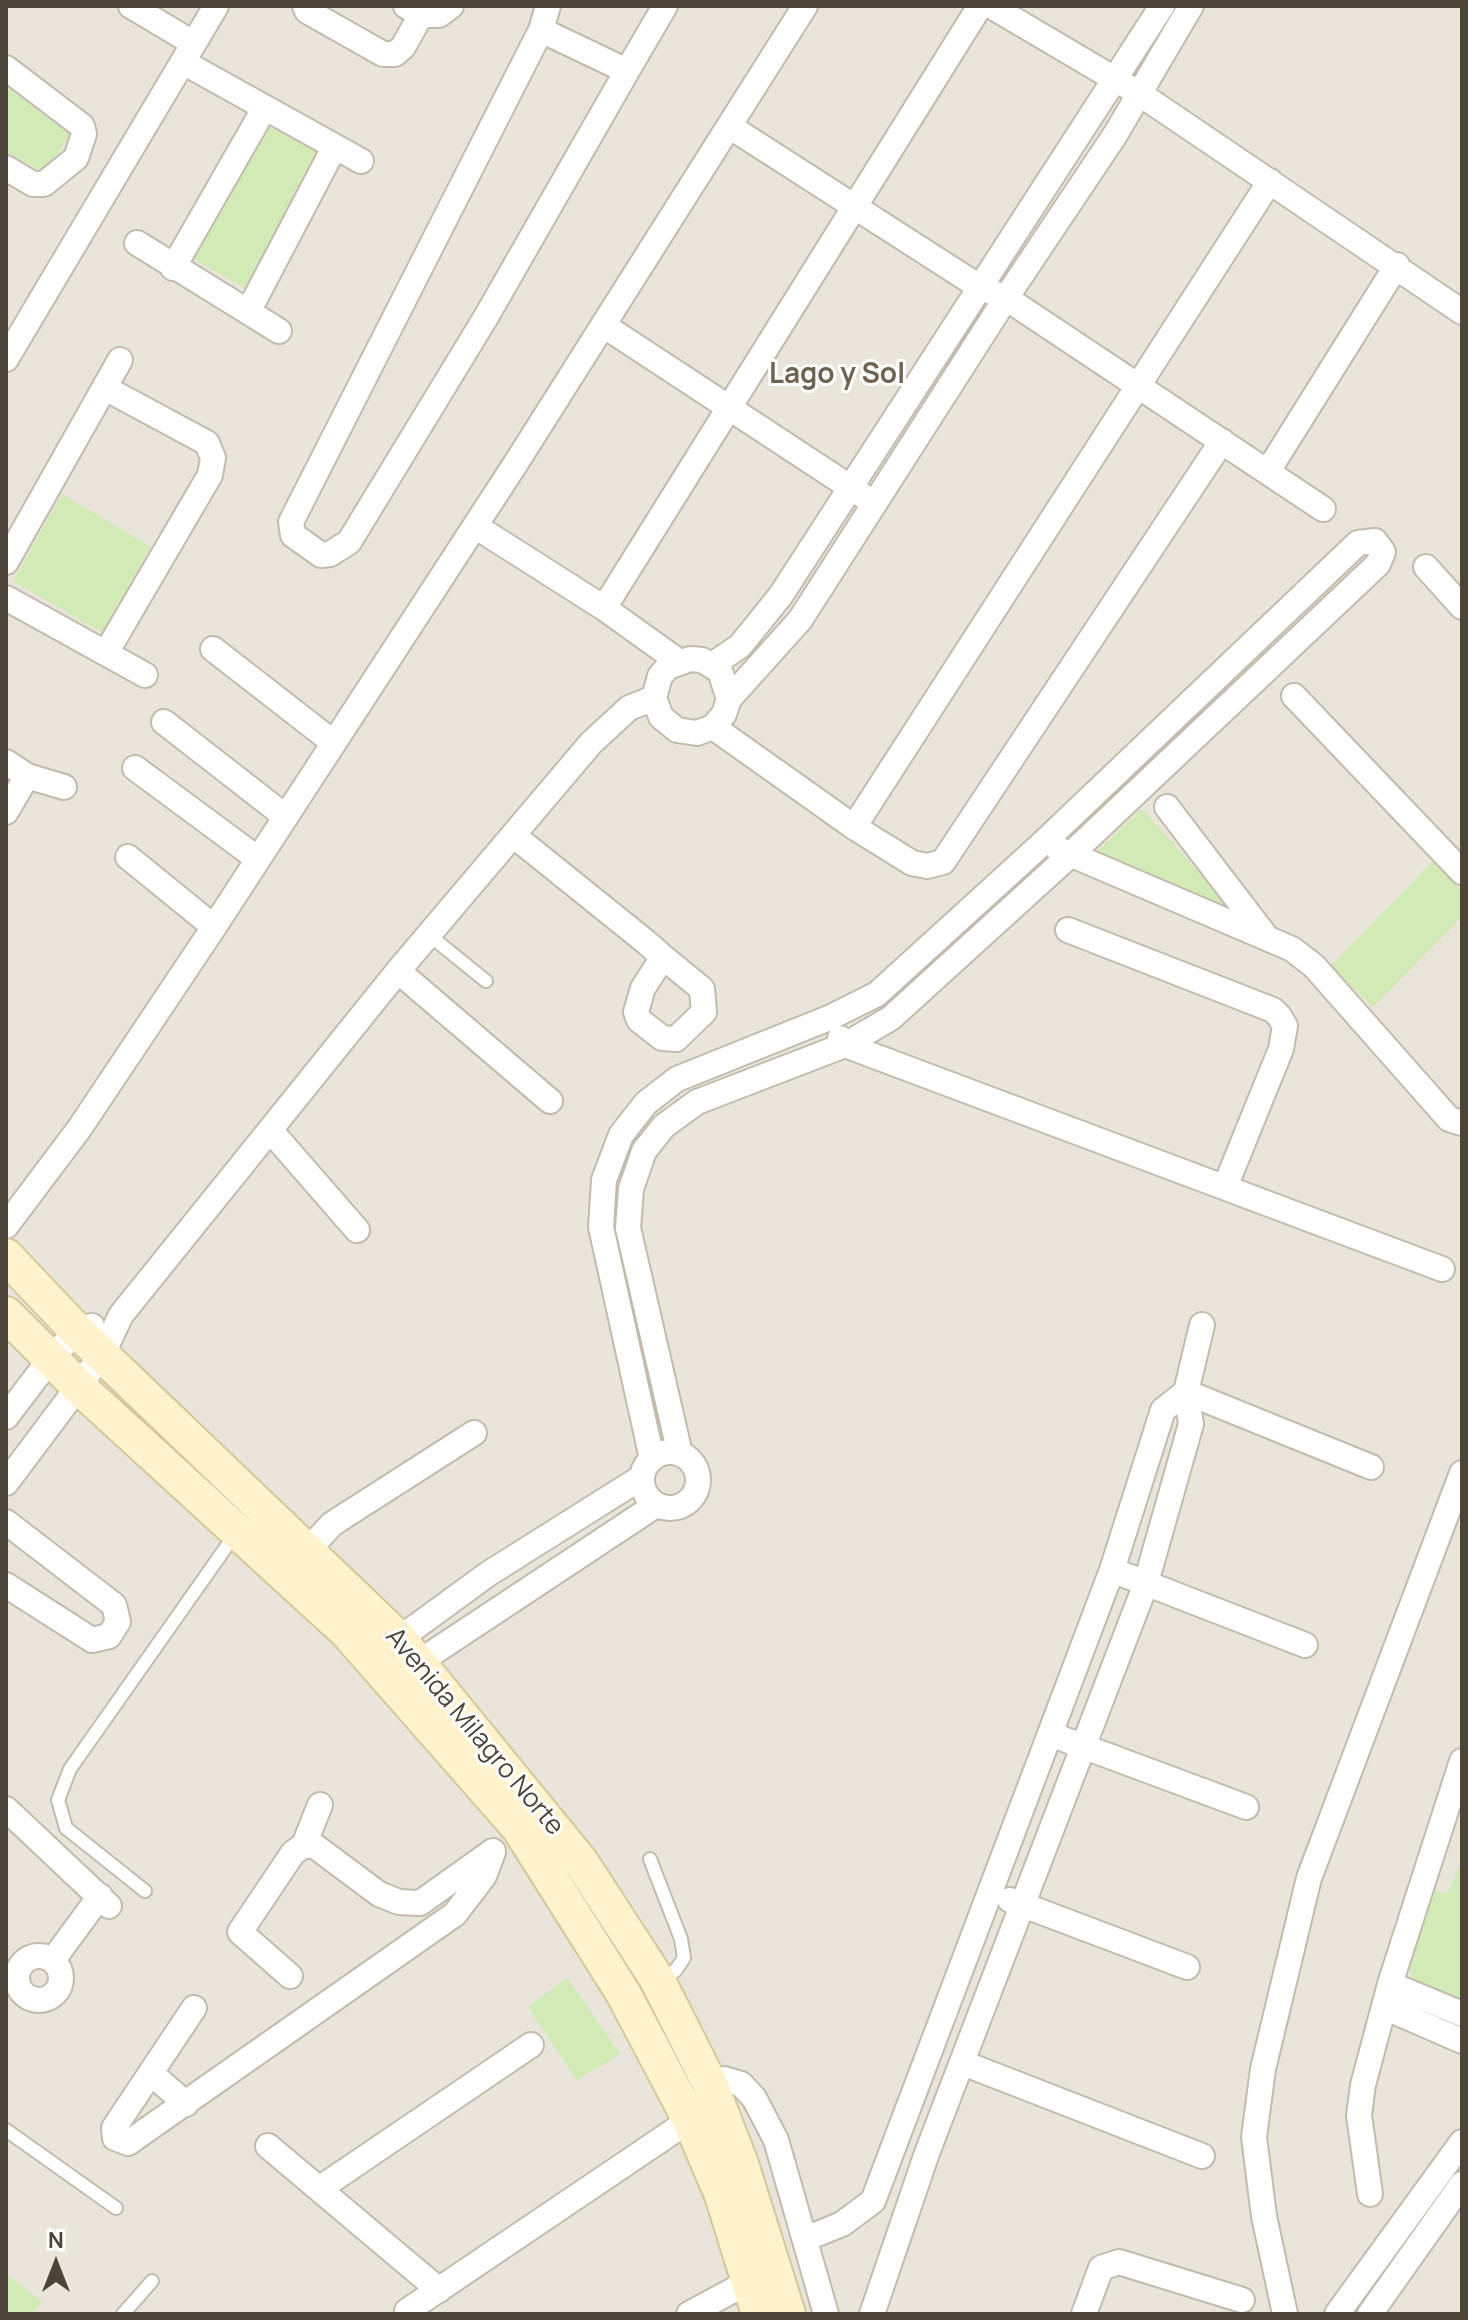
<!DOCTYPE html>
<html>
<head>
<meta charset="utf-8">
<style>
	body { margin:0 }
	#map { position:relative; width:1468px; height:2320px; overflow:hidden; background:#f6f3ec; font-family:Manrope,sans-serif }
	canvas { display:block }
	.frame { position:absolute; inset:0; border:8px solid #4b4439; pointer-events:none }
	.north { position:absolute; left:16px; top:2224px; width:80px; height:80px; -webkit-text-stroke:6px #fff; paint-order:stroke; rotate:0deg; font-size:22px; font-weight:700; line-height:32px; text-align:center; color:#4b4439 }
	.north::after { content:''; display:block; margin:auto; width:28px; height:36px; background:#4b4439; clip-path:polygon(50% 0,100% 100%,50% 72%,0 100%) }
</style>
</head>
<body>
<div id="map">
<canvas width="1468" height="2320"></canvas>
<div class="frame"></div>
<div class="north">N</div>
</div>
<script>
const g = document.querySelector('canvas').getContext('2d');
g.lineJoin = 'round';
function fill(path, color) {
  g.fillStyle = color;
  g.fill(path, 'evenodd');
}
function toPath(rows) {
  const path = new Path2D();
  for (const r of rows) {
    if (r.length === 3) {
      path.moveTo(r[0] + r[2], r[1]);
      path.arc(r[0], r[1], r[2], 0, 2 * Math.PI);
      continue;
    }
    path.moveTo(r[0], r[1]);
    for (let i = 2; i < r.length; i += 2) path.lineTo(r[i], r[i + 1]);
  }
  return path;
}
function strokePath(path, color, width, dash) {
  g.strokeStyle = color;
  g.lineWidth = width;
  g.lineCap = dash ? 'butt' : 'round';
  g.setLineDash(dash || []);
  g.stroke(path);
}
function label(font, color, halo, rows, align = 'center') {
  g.font = font + ' Manrope,sans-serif';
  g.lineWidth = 6;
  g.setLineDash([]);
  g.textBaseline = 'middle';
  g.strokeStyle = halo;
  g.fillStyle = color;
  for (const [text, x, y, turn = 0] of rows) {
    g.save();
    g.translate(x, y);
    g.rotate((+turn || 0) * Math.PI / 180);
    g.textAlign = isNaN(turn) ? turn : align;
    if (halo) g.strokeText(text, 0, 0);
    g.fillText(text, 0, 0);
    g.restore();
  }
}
const residential = toPath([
	[6,6,1462,6,1462,2314,6,2314]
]);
const green = toPath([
	[6,86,70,135,45,173,6,152],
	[270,127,319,153,245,288,190,257],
	[62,494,151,547,103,633,13,581],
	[1142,809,1234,911,1091,857],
	[1432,862,1462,891,1462,917,1373,1007,1331,966],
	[1459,1866,1462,1867,1462,2001,1412,1979,1408,1960,1430,1888,1447,1895],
	[567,1978,620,2054,577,2080,528,2007],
	[7,2275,42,2302,32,2314,6,2314]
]);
const service = toPath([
	[429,935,486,981],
	[650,1859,681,1939,684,1958,675,1971,660,1978],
	[145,1891,66,1828,58,1800,70,1769,236,1533],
	[6,2130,116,2208],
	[123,2314,152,2281]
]);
const minor = toPath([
	[131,6,193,43],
	[305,6,307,11,383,54,395,54,403,47,421,15],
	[406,6,421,15,439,15,451,6],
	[548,6,541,30,291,522,293,535,321,555,330,554,349,542,486,317,627,71],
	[991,6,1140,94,1462,312],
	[541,30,627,71,665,6],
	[183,62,361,161],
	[6,68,82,126,84,134,76,158,44,184,33,184,6,168],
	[729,126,978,286,1006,298,1323,509],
	[137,243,279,331],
	[173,268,264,109],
	[248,312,334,148],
	[603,325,865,497],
	[6,359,216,6],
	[105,388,207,443,213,458,210,475,106,653],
	[1268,471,1397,265],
	[475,526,604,608,678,661],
	[6,562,120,360],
	[1426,567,1462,607],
	[6,598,145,675],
	[604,608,980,6],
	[213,649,334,743],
	[712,665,740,646,781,595,1162,6],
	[1294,696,1462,872],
	[729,699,720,671,702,660,690,659,668,667,660,676,654,698,661,717,677,730,697,733,713,727,724,714,729,699,800,620,1006,298,1115,135,1191,6],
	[164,722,286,817],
	[713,727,854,827,912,863,927,866,943,862,1222,441],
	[6,762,27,776,64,787],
	[135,768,258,859],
	[1167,807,1264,934],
	[6,812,27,776],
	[854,827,1270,181],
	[513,835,646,942,663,957,702,989,704,1012,676,1039,662,1038,639,1020,636,1012,643,988,663,957],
	[1058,849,1292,949,1314,966,1449,1119,1462,1123],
	[128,857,214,927],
	[1068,930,1273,1010,1279,1016,1285,1026,1281,1049,1225,1187],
	[398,971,550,1101],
	[840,1038,845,1045,1442,1269],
	[270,1130,357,1230],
	[6,1226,79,1129,214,927,516,463,805,6],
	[1186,1392,1371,1467],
	[6,1417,51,1358,77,1331,92,1326],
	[670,1480,28],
	[652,1459,601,1227,604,1180,621,1135,646,1103,677,1079,829,1018,877,994,1045,841,1358,543,1375,541,1383,552,1378,564,1069,856,891,1018,845,1045,697,1102,664,1126,644,1151,631,1189,628,1228,680,1454],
	[6,1483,102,1355,121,1315,398,971,591,743,629,708,654,698],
	[6,1522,114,1605,118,1622,109,1636,92,1640,6,1585],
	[308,1550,332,1524,474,1433],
	[1112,1570,1305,1645],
	[399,1639,488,1574,642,1477],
	[419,1662,656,1505],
	[1050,1734,1246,1807],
	[6,1809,109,1906],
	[304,1845,320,1805],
	[1010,1900,1187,1967],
	[39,1978,22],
	[53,1960,100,1896],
	[290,1976,240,1932,293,1853,304,1845,316,1847,379,1894,399,1902,420,1903,493,1851],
	[1390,1984,1462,2014],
	[1384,2007,1462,2041],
	[194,2008,114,2128,115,2138,128,2143,455,1914,484,1876,493,1852],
	[963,2063,1202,2156],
	[151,2073,186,2104],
	[710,2084,724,2079,741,2084,754,2098,776,2140,826,2314],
	[268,2146,439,2290],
	[319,2189,531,2045],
	[1370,2194,1359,2115,1363,2085,1390,1984,1462,1761],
	[805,2239,842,2224,873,2201,1112,1570,1163,1410,1186,1392],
	[407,2311,690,2120],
	[689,2314,750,2281],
	[872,2314,927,2153,1145,1586,1191,1424,1186,1392,1202,1325],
	[1084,2314,1101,2268,1119,2262,1242,2300],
	[1285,2314,1264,2216,1254,2137,1263,2069,1309,1878,1462,1473],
	[1337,2314,1462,2142],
	[1370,2314,1462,2184]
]);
const secondary = toPath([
	[6,1256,77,1331,399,1639,581,1862,657,1979,710,2084,741,2164,788,2314],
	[6,1314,78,1386,347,1632,519,1828,623,1993,690,2120,722,2195,759,2314]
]);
const streetNames = [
	["Avenida Milagro Norte",474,1732,50]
];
const neighbourhoodNames = [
	["Lago y Sol",837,375]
];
fill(residential, '#eae5da');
fill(green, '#d2eab5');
strokePath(service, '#c2bbae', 16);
strokePath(minor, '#c2bbae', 28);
strokePath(secondary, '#d6c79b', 38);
strokePath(service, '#fff', 12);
strokePath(minor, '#fff', 24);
strokePath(secondary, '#fff3cd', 34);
label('26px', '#4b4439', '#fff', streetNames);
label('bold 28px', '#6e6250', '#fff', neighbourhoodNames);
</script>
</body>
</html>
